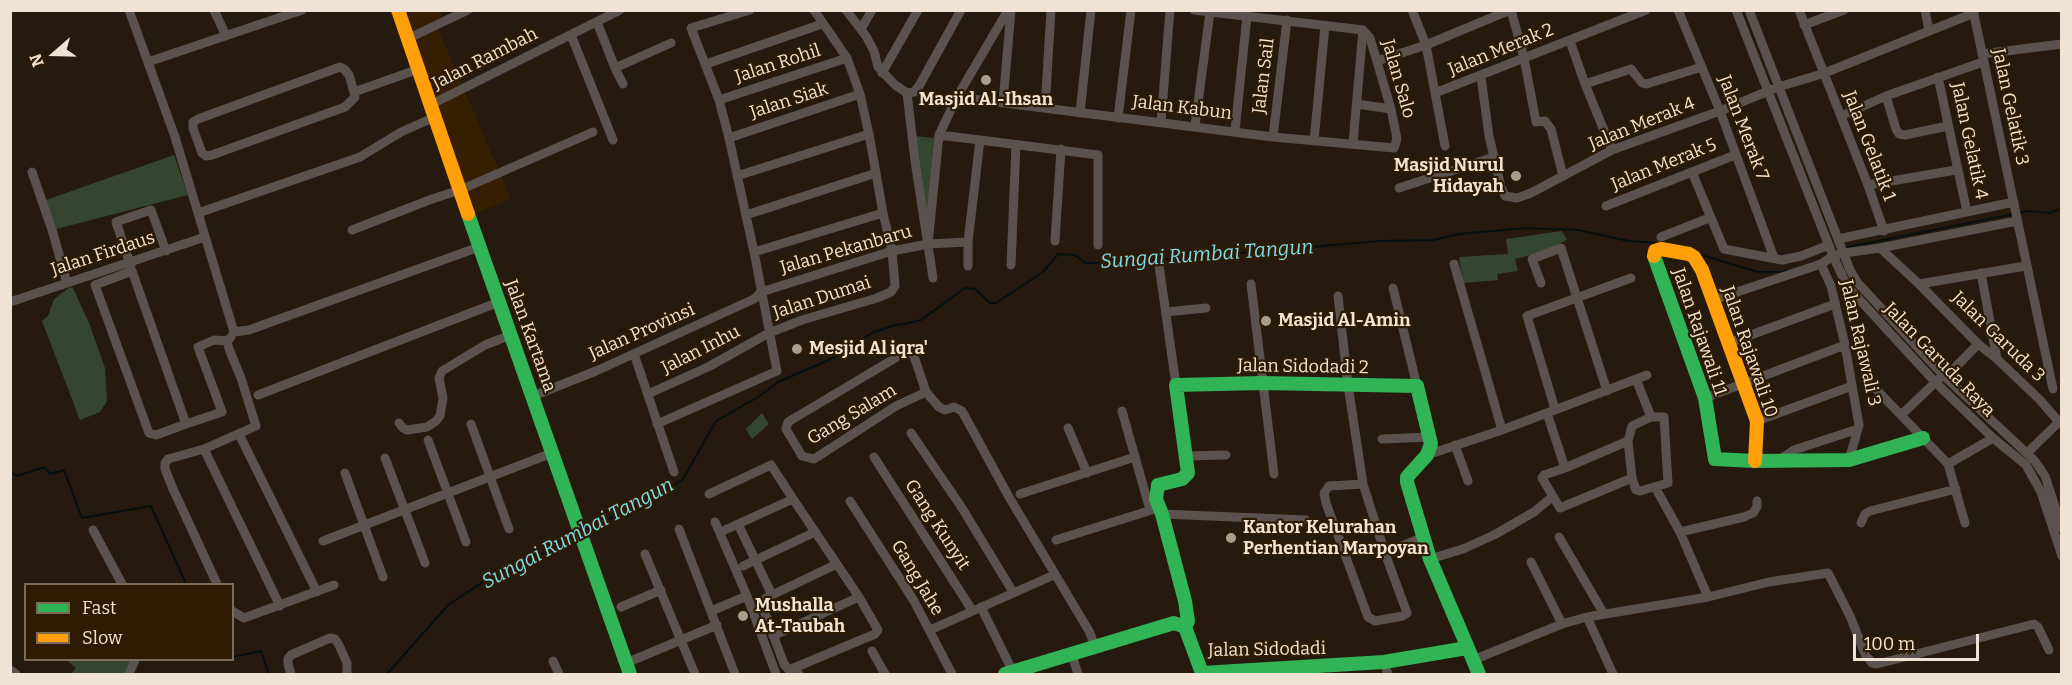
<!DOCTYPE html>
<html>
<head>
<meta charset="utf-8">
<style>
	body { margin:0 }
	#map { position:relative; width:2072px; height:685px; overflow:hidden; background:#251a0d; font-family:Bitter,serif }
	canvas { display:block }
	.frame { position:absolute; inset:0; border:12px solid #f0e3d4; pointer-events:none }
	.legend { position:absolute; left:24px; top:583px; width:210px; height:78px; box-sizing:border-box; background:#2f1b03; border:2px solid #7c6b57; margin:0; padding:8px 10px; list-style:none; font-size:18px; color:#f0e3d4 }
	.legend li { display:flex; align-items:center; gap:12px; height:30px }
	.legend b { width:30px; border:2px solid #7c6b57 }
	.north { position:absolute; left:24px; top:24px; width:60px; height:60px; -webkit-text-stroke:4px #2f1b03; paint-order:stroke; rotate:250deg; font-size:16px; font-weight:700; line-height:24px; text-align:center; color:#f0e3d4 }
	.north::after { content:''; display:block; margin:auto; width:21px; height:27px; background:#f0e3d4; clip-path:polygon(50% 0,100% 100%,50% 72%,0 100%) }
	.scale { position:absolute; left:1853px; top:634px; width:126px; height:27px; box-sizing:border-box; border:3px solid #f0e3d4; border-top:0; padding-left:8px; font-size:18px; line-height:21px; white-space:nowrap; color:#f0e3d4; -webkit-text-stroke:4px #2f1b03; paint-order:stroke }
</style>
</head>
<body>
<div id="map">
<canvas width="2072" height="685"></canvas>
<div class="frame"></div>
<ul class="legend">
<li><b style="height:8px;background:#30b455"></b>Fast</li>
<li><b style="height:8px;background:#ff9f0a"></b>Slow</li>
</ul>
<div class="north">N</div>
<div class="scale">100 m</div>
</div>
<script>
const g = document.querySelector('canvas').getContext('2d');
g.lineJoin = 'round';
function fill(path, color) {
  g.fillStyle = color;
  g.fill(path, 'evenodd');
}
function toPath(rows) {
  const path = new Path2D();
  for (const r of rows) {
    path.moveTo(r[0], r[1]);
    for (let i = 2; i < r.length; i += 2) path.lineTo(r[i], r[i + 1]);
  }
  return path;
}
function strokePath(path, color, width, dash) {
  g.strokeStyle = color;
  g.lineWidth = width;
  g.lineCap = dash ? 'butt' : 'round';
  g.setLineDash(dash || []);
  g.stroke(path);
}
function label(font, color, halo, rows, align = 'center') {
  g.font = font + ' Bitter,serif';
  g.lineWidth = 4.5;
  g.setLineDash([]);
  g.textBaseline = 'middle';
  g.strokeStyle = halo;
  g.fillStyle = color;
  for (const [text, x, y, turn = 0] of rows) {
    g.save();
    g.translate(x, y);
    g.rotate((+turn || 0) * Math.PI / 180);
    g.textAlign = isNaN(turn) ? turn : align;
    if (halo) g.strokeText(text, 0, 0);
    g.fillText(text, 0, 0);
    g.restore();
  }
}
const built = toPath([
	[402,11,440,11,443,17,438,29,511,199,473,214]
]);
const green = toPath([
	[914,136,934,138,926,228],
	[174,155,188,195,56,229,46,200],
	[1562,231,1567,240,1542,252,1515,259,1518,271,1497,274,1498,280,1463,283,1459,257,1508,254,1506,239],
	[70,287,73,288,89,323,105,368,107,401,100,412,80,420,42,321,48,316,54,299],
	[762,413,769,424,752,439,746,429],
	[67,660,132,660,125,674,71,674,76,668]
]);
const stream = toPath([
	[2019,213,2028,211,2050,213,2062,208],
	[1843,248,2014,214],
	[1698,254,1758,272,1781,272,1791,270],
	[10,471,17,476,44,467,50,474,64,470,82,518,151,506,186,584],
	[585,530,653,498,683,479,716,421,758,397,778,382,829,360,872,333,895,325,904,324,921,320,965,288,975,289,990,303,996,303,1043,272,1058,254,1075,255,1085,263,1135,262,1381,241,1433,240,1459,234,1524,228,1578,230,1629,241,1657,243],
	[232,657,261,651,269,674],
	[387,674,448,605,483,582,512,570,575,536]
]);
const street = toPath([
	[129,10,175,137,234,332,249,330,479,247],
	[214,10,226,36],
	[846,10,866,36,874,51,878,67,895,85,907,93,914,92,919,86,961,10],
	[1194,10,1363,30],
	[1412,10,1426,45,1445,146],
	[1511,10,1524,58,1536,122,1545,121,1551,129,1563,176],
	[1678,10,1720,111,1774,258],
	[1736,10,1833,256,1847,286,1936,383,1993,438,2026,465,2041,492,2062,556],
	[1749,10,1850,270,1857,282,1943,375,2034,460,2045,476,2062,528],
	[1799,10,1868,185,1884,231],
	[1925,10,1929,31],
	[1973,10,2053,389],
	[597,22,615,68,671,43],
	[1804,25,1844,10],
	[861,29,872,10],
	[571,35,613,140],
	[407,39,468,10],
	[1570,41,1585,84,1612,150],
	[1982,54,2062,44],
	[1377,61,1426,45,1510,10],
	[148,62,302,10],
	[706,64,822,24],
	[340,67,344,69,349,75,354,92,355,97,345,107,212,155,206,156,202,153,193,128,193,122,198,119,340,67],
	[615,68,623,84],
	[882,73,918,10],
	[1481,77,1489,136,1501,187,1505,196,1517,198,1531,193,1612,150,1720,111,1778,87,1822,74,1974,13],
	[1938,77,1967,212],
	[1585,84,1631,69,1642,83,1646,84,1702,67],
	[354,92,419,69],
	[907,93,915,161,933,278],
	[1435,93,1646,10],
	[1886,96,1896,129,1899,134,1905,135,1948,126],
	[957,97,1273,137,1394,148,1397,139,1391,109,1370,38,1363,30],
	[719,100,847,58],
	[1003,102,1011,10],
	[1357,104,1391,109],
	[430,105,620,10],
	[1045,108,1051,10],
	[1080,113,1091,10],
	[1841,116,1886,96,1983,62],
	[1118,118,1131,10],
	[1161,122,1170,10],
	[1195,126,1210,12],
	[1235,131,1247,16],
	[939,135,980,140,968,242,968,266],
	[1273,137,1287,20],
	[729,138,860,94],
	[980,140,1098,155,1098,245],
	[1314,141,1325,26],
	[1353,143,1363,30],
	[32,172,53,233,67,283],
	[1692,172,1724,249,1782,260,1801,256,1829,245],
	[737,176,869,134],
	[1868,185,1956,170],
	[1399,188,1494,157],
	[1606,206,1735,155],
	[198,213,360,157,401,132,435,117],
	[746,215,876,173],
	[352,230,432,199,460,190,593,132],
	[1661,237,1709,218],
	[1838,239,2014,202],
	[1055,241,1061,149],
	[928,244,939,135,957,97,1008,10],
	[1880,248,1919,284,1978,344,1997,359,2040,400,2059,422,2027,453],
	[754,252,883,213],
	[1454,264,1502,430],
	[1821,264,1831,286,1845,345,1859,425,1849,460],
	[1011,265,1016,145],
	[1159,265,1176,385],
	[131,266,116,222,151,210,166,251],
	[1981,273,1997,359],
	[1541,283,1532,259,1561,248,1607,391],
	[1251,284,1274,474],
	[1919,284,2026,266],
	[1393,288,1417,386],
	[1338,296,1348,385,1363,484,1385,553,1407,613,1403,616,1375,621,1368,617,1326,503,1324,493,1329,486,1363,484],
	[1713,300,1821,264,1833,256,1844,253,1880,248,2017,221],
	[10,302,205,237],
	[1166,312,1206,308],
	[1729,343,1835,304],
	[634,354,674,472],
	[1946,377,1978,344],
	[1872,385,1948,464,1993,438],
	[926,392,896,406,814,459,802,456,786,429,788,422,793,419,902,354,910,352,914,356,926,392,939,407,945,410,954,407,962,411,1009,497,1089,631,1096,648],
	[648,394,708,367,769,333,802,320,877,298,891,292,895,286,892,251,883,213,869,134,860,94,847,58,814,10],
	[258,395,499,302],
	[533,396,596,371,754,299,761,292,892,251,928,244,968,242],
	[1705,398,1845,345],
	[1555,409,1527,316,1631,278],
	[1122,411,1150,510],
	[1547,413,1565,468,1628,441,1632,478,1636,490,1640,491,1668,483,1664,417,1651,417,1636,379],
	[1901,415,1939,379],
	[1757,421,1852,386],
	[399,423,403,428,407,430,427,427,436,421,440,416,443,398,439,378,442,371,485,345,511,335],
	[186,424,132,271,95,285,149,433,156,435,186,424,222,412,198,347,214,340,227,341],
	[471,424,509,529],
	[657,424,777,371,754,252,729,138,719,100,691,28,750,10],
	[1068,428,1087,473],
	[911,433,962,508,1013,592],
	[239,434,317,592],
	[1382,439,1430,437],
	[428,440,466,542],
	[1628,441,1632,426,1651,417],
	[1455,445,1468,481],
	[204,449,280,606],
	[1427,455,1502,430,1647,375],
	[1186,456,1226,455],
	[874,457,972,610],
	[385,458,425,563],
	[1779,460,1794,450,1858,429],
	[1948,464,1965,523],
	[1565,468,1544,475,1542,478,1560,508,1632,478],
	[345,473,383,577],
	[1655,487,1680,532,1708,597],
	[709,494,771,465,793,499],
	[1020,494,1135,457],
	[850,501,914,601,952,674],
	[1162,514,1306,520],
	[715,522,747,596,776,674],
	[1861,523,1865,514,1870,511,1956,489],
	[679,529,735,674],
	[93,530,122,584],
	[725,530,738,524],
	[1680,532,1744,517,1753,513,1757,507,1757,501],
	[1559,537,1604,614],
	[1056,540,1158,508],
	[323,541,552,453],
	[1385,553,1424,537],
	[645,554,695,674],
	[1430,559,1463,549,1494,535,1534,512,1552,497],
	[1531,562,1562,624],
	[743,566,815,532],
	[217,584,173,489,165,469,165,463,168,459,204,449,256,426,241,378,229,349,227,341,231,337],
	[772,595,837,564],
	[621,607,661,590],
	[981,607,1013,672],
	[232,611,244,618,334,585],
	[711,611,747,596],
	[1587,617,1613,674],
	[930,630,1054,575],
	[773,636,859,597],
	[872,651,885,674],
	[1072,655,1078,674],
	[1473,660,1562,624,1587,617,1708,597,1769,582,1828,573,1850,616,1865,654,1872,663,1877,664,2034,624,2038,627,2049,650],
	[553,661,559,674],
	[1384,662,1388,674],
	[626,663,717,625],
	[10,670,16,674],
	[789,670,875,634,878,630,859,597,793,499,738,524,772,595,766,598,762,605,784,664,789,670,799,674],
	[129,674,135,660],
	[291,674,288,664,288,659,291,655,330,638,335,639,339,645,347,663,347,674]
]);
const fast = toPath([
	[468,214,630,674],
	[1654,256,1705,398,1715,459,1755,461,1849,460,1923,438],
	[1185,627,1188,621,1185,601,1162,514,1156,499,1158,485,1182,479,1188,473,1176,385,1262,383,1417,386,1431,444,1427,455,1407,477,1407,482,1430,559,1479,674],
	[1005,674,1174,623,1185,627,1202,673,1384,662,1467,648]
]);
const slow = toPath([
	[398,10,468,214],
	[1654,256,1655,251,1661,249,1689,254,1694,257,1702,270,1757,421,1755,461]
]);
const markers = [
	[986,80,6,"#a99d8e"],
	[1516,176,6,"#a99d8e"],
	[1266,321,6,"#a99d8e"],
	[797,349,6,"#a99d8e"],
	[1231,538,6,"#a99d8e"],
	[743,616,6,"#a99d8e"]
];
const streetNames = [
	["Jalan Merak 2",1501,50,-22],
	["Jalan Rambah",485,59,-27],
	["Jalan Rohil",778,64,-18],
	["Jalan Sail",1264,76,-83],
	["Jalan Salo",1398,79,74],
	["Jalan Siak",789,101,-18],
	["Jalan Gelatik 3",2010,107,78],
	["Jalan Kabun",1182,108,7],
	["Jalan Merak 4",1642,124,-22],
	["Jalan Merak 7",1743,128,69],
	["Jalan Gelatik 4",1969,141,78],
	["Jalan Gelatik 1",1869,146,69],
	["Jalan Merak 5",1664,165,-22],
	["Jalan Pekanbaru",846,250,-16],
	["Jalan Firdaus",103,254,-18],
	["Jalan Dumai",822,298,-18],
	["Jalan Provinsi",642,332,-24],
	["Jalan Rajawali 11",1699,332,71],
	["Jalan Kartama",530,336,70],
	["Jalan Garuda 3",1998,337,44],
	["Jalan Rajawali 3",1860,343,77],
	["Jalan Inhu",701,350,-27],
	["Jalan Rajawali 10",1749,352,71],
	["Jalan Garuda Raya",1939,360,46],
	["Jalan Sidodadi 2",1303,367,1],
	["Gang Salam",852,415,-31],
	["Gang Kunyit",937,525,57],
	["Gang Jahe",917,578,59],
	["Jalan Sidodadi",1267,650,-1]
];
const poiNames = [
	["Masjid Al-Ihsan",986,100,"center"],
	["Masjid Nurul",1504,166,"right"],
	["Hidayah",1504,187,"right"],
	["Masjid Al-Amin",1278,321],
	["Mesjid Al iqra'",809,349],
	["Kantor Kelurahan",1243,528],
	["Perhentian Marpoyan",1243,549],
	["Mushalla",755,606],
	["At-Taubah",755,627]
];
const waterNames = [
	["Sungai Rumbai Tangun",1207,255,-4],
	["Sungai Rumbai Tangun",578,534,-28]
];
fill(built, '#351e02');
fill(green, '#354630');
strokePath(stream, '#041011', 2);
strokePath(street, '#5a524e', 9);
strokePath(fast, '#30b455', 14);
strokePath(slow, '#ff9f0a', 14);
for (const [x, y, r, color] of markers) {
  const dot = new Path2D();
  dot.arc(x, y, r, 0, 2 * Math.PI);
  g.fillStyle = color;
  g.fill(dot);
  strokePath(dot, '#2f1b03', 2);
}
label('18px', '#f0e3d4', '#2f1b03', streetNames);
label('bold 18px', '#f0e3d4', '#2f1b03', poiNames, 'left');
label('italic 20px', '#7ddce8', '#2f1b03', waterNames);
</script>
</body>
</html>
